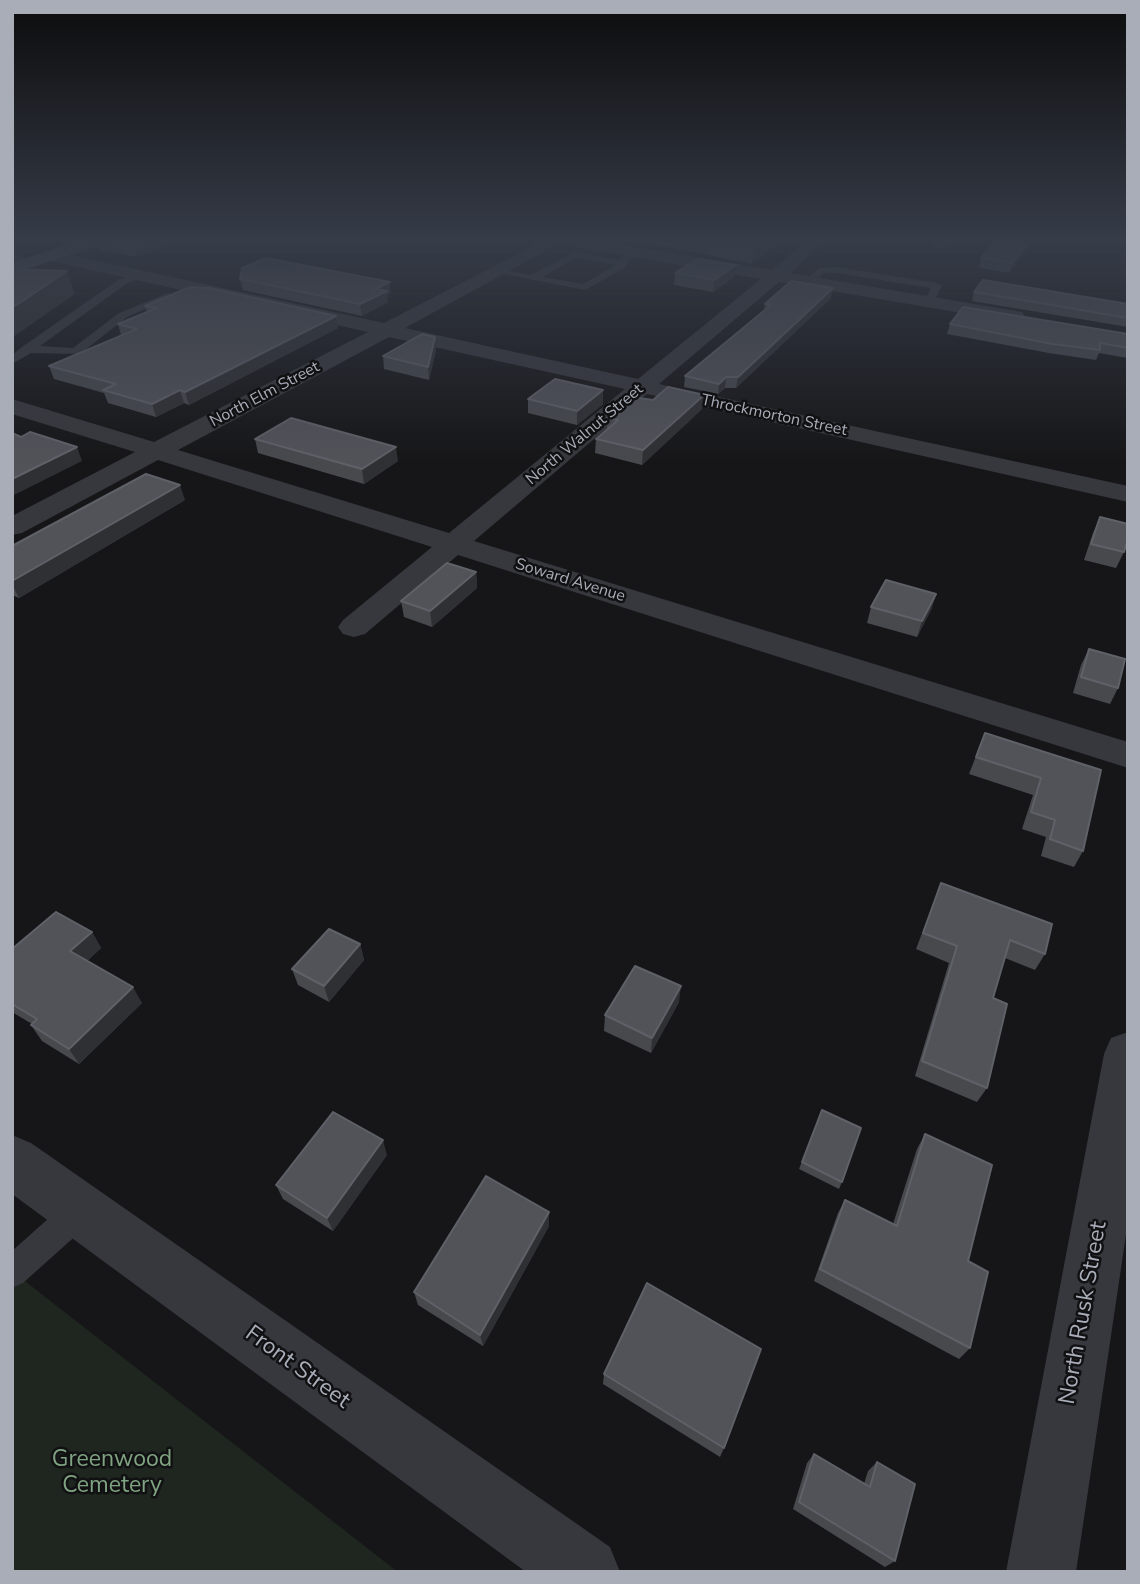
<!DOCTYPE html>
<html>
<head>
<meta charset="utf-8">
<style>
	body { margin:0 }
	#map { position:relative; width:1140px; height:1584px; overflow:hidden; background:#161618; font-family:"Nunito Sans",sans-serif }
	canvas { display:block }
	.frame { position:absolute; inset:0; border:14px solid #a8adb8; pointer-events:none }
</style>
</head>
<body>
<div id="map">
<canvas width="1140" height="1584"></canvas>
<div class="frame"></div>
</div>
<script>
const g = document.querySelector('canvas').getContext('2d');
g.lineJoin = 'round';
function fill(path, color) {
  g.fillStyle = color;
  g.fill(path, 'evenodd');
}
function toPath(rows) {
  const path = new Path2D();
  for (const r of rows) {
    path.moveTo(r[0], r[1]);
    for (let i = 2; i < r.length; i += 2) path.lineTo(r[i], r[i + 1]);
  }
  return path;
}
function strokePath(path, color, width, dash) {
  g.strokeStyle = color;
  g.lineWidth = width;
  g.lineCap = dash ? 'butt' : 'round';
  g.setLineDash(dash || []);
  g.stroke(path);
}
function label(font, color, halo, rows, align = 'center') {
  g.font = font + ' "Nunito Sans",sans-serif';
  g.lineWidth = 5;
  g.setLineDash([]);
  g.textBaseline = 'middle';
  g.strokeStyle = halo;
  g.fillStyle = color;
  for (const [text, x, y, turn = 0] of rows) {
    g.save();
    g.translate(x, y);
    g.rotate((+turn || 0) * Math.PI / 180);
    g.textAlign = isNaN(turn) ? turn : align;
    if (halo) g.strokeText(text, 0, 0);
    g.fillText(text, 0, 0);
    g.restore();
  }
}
const green = toPath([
	[12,1271,398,1572,12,1572]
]);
const service = toPath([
	[632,250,640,252,627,263,626,267,585,290,494,272,499,269,531,275,574,252,619,260,632,250],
	[575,258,616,265,583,284,542,277,575,258],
	[12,254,37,260,39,262,34,265,12,260,12,254],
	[837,267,937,283,942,286,934,302,929,305,924,302,931,288,837,273,824,273,812,284,803,282,819,268,837,267],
	[139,272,144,275,142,277,126,284,40,346,73,348,119,313,168,293,177,295,127,317,80,354,31,353,12,364,12,355,22,347,118,280,139,272],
	[79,1197,90,1201,94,1212,90,1223,23,1283,12,1288,12,1251,68,1201,79,1197]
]);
const minor = toPath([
	[541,242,562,242,405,328,638,379,761,279,575,247,567,242,607,242,772,270,805,242,824,242,790,273,1022,312,1025,316,1015,322,779,282,659,384,1128,486,1128,502,647,394,474,541,1128,742,1128,768,458,555,365,634,354,637,343,634,338,627,343,620,432,547,158,460,22,533,12,535,12,516,135,452,12,414,12,399,154,442,368,332,52,261,46,260,43,256,46,252,52,251,384,323,541,242],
	[389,337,625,389,449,533,178,450,389,337],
	[929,242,952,242,952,243,944,248,931,246,929,242]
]);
const tertiary = toPath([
	[1128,1032,1128,1221,1076,1572,1006,1572,1104,1054,1111,1038,1128,1032],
	[12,1135,31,1143,610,1547,620,1572,526,1572,12,1194,12,1135]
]);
const primary = toPath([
	[74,242,99,242,97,246,12,274,12,263,74,242]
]);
const wall = toPath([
	[96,242,178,242,137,257,98,249],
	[643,242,782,242,752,264],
	[995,242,1033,242,1009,273,979,268,981,258],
	[675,273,734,277,713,292,674,285],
	[240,279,391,293,388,294,388,302,362,316,243,290],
	[833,288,831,298,736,388,725,388,718,394,684,387,685,376,764,311,765,304],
	[974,292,1128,304,1128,327,972,301],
	[145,306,336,316,338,328,189,405,184,403,156,417,108,403,104,393,54,379,49,366,121,335,118,324,147,313],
	[950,324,1128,334,1128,358,1099,353,1096,360,1049,353,947,334],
	[435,337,436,350,429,380,384,369,383,356],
	[603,390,603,404,577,425,528,413,528,399],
	[702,409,642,465,595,453,596,439,607,430,607,418],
	[255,439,398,461,364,484,258,453],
	[185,500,19,598,12,595,12,546],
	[1100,517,1124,552,1116,568,1084,560,1093,533],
	[476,572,477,588,432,627,404,617,401,601],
	[936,594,931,610,917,637,867,623,871,607],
	[1089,649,1118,688,1110,704,1073,693,1081,665],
	[985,733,1101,770,1083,851,1074,867,1041,856,1046,837,1022,829,1033,795,969,774],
	[941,883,1045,954,1035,970,1005,958,993,998,987,1088,977,1102,915,1076,949,963,916,949],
	[92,932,101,948,87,961,142,1003,79,1064,42,1041,31,1025,32,1024,12,1012,12,949],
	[360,944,364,960,329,1002,298,985,292,969],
	[679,1002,651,1053,604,1031,605,1015],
	[822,1110,842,1182,839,1189,799,1169],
	[925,1134,968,1261,970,1348,959,1359,814,1281,838,1213,845,1200,893,1224,917,1149],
	[387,1155,333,1231,283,1199,276,1185],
	[549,1226,483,1346,418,1305,414,1292],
	[604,1374,724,1448,720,1457,603,1384],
	[814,1454,864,1484,868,1471,877,1462,895,1561,885,1567,793,1509,807,1463]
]);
const shadedWall = toPath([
	[154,242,178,242,137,257,135,249],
	[758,242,782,242,752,264,755,245],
	[1028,242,1033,242,1009,273,1012,263],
	[736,265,734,277,713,292,714,280],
	[67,271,75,294,13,337,12,334,12,308],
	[390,282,391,293,388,294,388,302,362,316,360,304,375,289],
	[833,288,831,298,736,388,738,377],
	[336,316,338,328,189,405,185,392],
	[435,337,436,350,429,380,428,367],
	[726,377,725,388,718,394,719,384],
	[180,390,184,403,156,417,152,404],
	[603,390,603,404,577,425,577,411],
	[704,395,702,409,642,465,643,450],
	[77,447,82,461,12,496,12,479],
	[396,447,398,461,364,484,362,469],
	[180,485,185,500,19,598,12,584,12,581],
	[476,572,477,588,432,627,430,611],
	[936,594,931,610,917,637,922,621],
	[92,932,101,948,80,967,70,951],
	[360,944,364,960,329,1002,324,986],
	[681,986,679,1002,651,1053,652,1038],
	[133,987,142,1003,79,1064,69,1049],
	[383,1140,387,1155,333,1231,327,1218],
	[549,1212,549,1226,483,1346,480,1335]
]);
const building = toPath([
	[103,242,154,242,135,249,103,242],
	[743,242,758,242,755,245,743,242],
	[995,242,1028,242,1012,263,981,258,995,242],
	[266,258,390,282,375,289,387,291,360,304,240,279,242,268,266,258],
	[697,259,736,265,714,280,675,273,697,259],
	[14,269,67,271,12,308,12,270,14,269],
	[983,280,1128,304,1128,318,974,292,983,280],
	[791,281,833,288,738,377,726,377,719,384,685,376,771,305,765,304,791,281],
	[190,287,210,288,336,316,185,392,180,390,152,404,103,390,116,384,49,366,137,329,118,324,157,308,145,306,190,287],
	[963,307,1128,334,1128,348,1100,343,1100,350,1052,344,950,324,963,307],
	[422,334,435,337,428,367,383,356,422,334],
	[555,379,603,390,577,411,528,399,555,379],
	[668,387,704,395,643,450,596,439,618,420,607,418,632,397,653,400,668,387],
	[291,418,396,447,362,469,255,439,291,418],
	[30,432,77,447,12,479,12,433,21,437,30,432],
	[146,474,180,485,12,581,12,546,146,474],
	[1100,517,1128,524,1128,538,1124,552,1091,544,1100,517],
	[447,563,476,572,430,611,401,601,447,563],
	[886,580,936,594,922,621,871,607,886,580],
	[1089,649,1125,659,1118,688,1081,677,1089,649],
	[985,733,1101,770,1083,851,1050,839,1055,820,1031,812,1041,778,976,757,985,733],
	[941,883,1052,924,1045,954,1010,940,993,998,1007,1004,987,1088,922,1061,957,946,923,933,941,883],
	[56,912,92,932,70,951,133,987,69,1049,31,1025,37,1019,12,1004,12,949,56,912],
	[329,929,360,944,324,986,292,969,329,929],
	[635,966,681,986,652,1038,605,1015,635,966],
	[822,1110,861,1128,842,1182,802,1162,822,1110],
	[333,1112,383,1140,327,1218,276,1185,333,1112],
	[925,1134,992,1165,968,1261,988,1272,970,1348,820,1269,845,1200,897,1226,925,1134],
	[486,1176,549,1212,480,1335,414,1292,486,1176],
	[647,1283,761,1349,724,1448,604,1374,647,1283],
	[814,1454,870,1487,877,1462,915,1484,895,1561,799,1502,814,1454]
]);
const farStreetnames = [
	["North Elm Street",265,395,-28],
	["Throckmorton Street",774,416,12],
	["North Walnut Street",585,435,-40],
	["Soward Avenue",570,581,17]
];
const nearStreetnames = [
	["North Rusk Street",1084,1313,-80],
	["Front Street",297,1368,36]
];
const nearParknames = [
	["Greenwood",112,1460],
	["Cemetery",112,1486]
];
fill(green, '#1e261f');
fill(service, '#37383d');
fill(minor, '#37383d');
fill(tertiary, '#37383d');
fill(primary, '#53555c');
fill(wall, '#47494d');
fill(shadedWall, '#2f3033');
fill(building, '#525359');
strokePath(building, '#5f6168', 2);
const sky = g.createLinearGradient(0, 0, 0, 464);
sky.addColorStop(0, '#0c0c0d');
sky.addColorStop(0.52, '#363c48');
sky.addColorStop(1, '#363c4800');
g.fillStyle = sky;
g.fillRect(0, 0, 1140, 464);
label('16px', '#a8adb8', '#111113', farStreetnames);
label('23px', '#a8adb8', '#111113', nearStreetnames);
label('23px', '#7fa381', '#111113', nearParknames);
</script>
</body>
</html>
